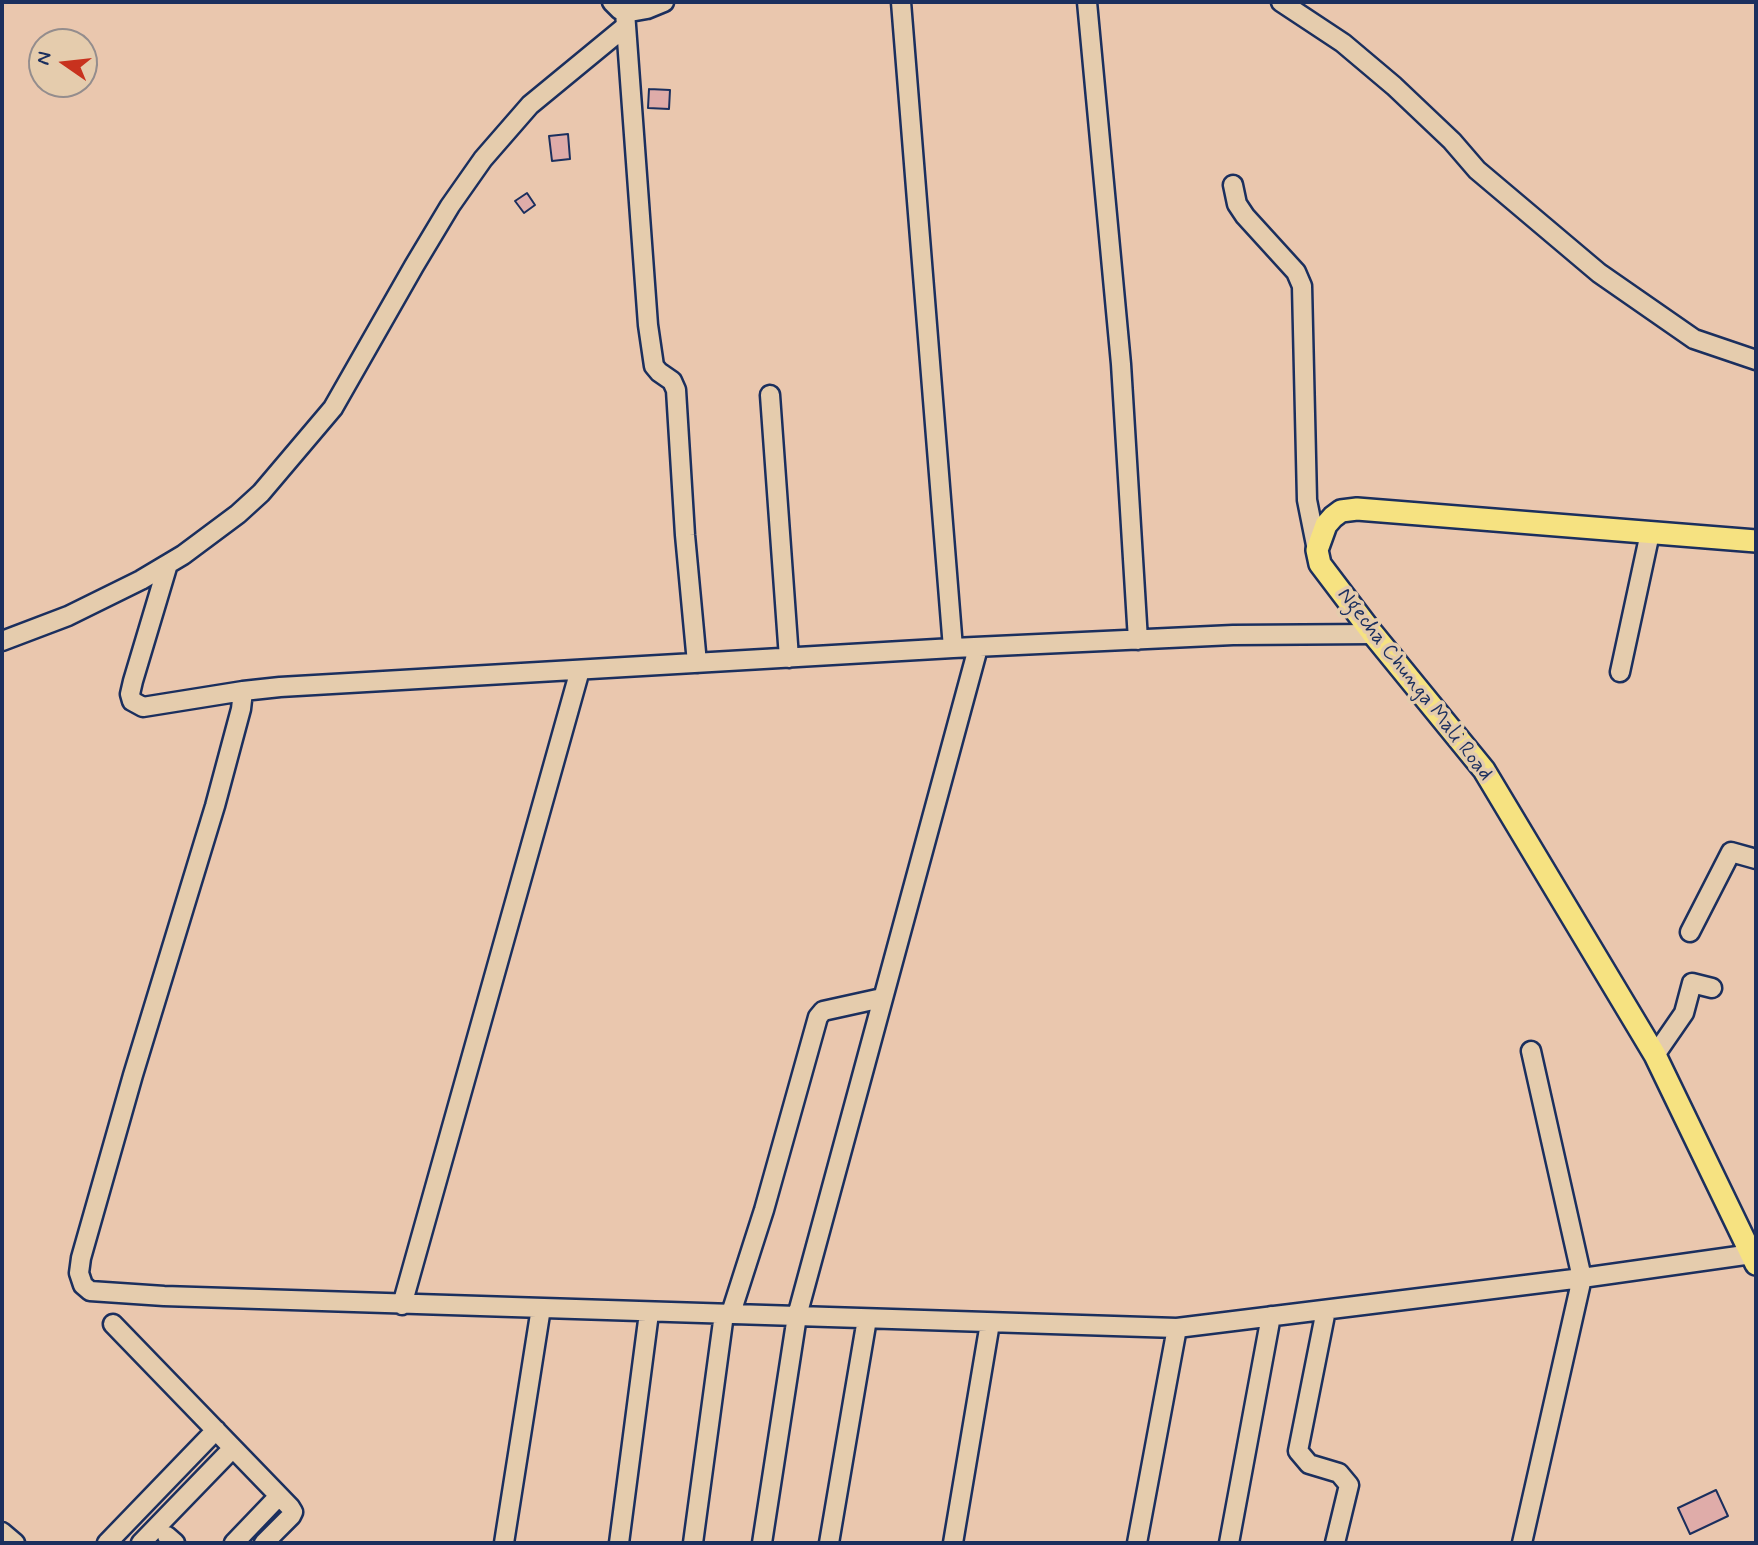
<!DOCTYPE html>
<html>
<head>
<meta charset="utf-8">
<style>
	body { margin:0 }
	#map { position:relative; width:1758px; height:1545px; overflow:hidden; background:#eac7ae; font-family:Mynerve,sans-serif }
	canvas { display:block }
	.frame { position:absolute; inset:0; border:4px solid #1b2f5e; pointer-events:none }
	.north { position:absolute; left:28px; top:28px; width:70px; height:70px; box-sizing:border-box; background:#e5ccad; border:2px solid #948d8d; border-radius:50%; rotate:284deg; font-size:19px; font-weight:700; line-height:28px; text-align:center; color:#1b2f5e }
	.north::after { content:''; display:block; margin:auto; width:24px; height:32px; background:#c8321e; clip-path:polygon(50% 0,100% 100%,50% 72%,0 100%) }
</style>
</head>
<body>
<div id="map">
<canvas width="1758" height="1545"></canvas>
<div class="frame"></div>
<div class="north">N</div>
</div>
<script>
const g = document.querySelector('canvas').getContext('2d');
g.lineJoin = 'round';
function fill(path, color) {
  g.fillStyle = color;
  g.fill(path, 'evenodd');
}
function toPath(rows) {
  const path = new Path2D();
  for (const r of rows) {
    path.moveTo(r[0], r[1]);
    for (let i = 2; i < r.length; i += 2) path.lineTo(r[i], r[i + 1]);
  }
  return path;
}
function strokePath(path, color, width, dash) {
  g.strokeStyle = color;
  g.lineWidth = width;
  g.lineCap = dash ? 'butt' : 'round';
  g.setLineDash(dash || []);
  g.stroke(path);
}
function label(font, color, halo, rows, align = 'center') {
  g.font = font + ' Mynerve,sans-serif';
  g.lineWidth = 7;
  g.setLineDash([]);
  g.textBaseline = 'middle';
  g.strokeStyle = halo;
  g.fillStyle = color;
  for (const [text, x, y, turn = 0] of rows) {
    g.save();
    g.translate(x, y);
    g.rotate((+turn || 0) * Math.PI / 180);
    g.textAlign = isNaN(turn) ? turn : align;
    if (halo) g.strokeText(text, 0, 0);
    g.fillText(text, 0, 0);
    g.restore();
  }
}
const building = toPath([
	[649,89,670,90,669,109,648,108,649,89],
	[568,134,570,159,552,161,549,136,568,134],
	[527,193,535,205,524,213,515,201,527,193],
	[1716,1490,1728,1516,1690,1534,1678,1508,1716,1490]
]);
const minor = toPath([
	[612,2,620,10,630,12,647,9,664,2],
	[901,2,953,648],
	[1087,2,1121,364,1138,640],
	[1281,2,1343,43,1394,86,1452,141,1477,170,1599,273,1694,339,1756,360],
	[625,12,648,325,654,366,659,372,672,381,676,390,685,535,697,663],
	[1233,185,1237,204,1245,216,1296,272,1302,286,1307,500,1317,550],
	[770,395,789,658],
	[168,564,133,681,130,694,132,701,143,707,243,691],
	[1373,634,1233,635,953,648,280,687,243,691,241,709,215,806,133,1075,81,1258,79,1273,83,1285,90,1291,164,1296,1177,1328,1582,1278,1752,1254],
	[2,641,68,616,141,580,183,555,238,514,261,493,333,408,414,266,450,206,483,159,530,105,626,26],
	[1620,672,1650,533],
	[1690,932,1731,852,1756,859],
	[1655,1055,1684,1013,1692,983,1712,988],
	[402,1305,580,670],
	[1326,1310,1298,1451,1309,1464,1339,1473,1349,1485,1335,1543],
	[731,1313,764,1210,818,1017,823,1011,882,998],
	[113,1324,290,1507,293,1512,291,1516,264,1543],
	[2,1532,15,1543],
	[167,1536,175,1543],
	[107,1543,216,1430],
	[141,1543,233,1448],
	[234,1543,278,1497],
	[504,1543,541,1308],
	[619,1543,649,1313],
	[693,1543,724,1314],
	[762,1543,797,1316,978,648],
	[829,1543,867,1319],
	[953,1543,990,1323],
	[1137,1543,1177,1328],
	[1229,1543,1271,1316],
	[1522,1543,1582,1278,1531,1051]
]);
const major = toPath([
	[1756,541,1357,509,1341,511,1333,517,1326,525,1317,550,1320,564,1373,634,1484,770,1655,1055,1756,1264]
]);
const streetNames = [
	["Ngecha Chunga Mali Road",1414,685,52]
];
fill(building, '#dfaca9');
strokePath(building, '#1b2f5e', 2);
strokePath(minor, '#1b2f5e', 23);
strokePath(major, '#1b2f5e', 26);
strokePath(minor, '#e5ccad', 18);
strokePath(major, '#f6e281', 21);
label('21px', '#1b2f5e', '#e5ccad', streetNames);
</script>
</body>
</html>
